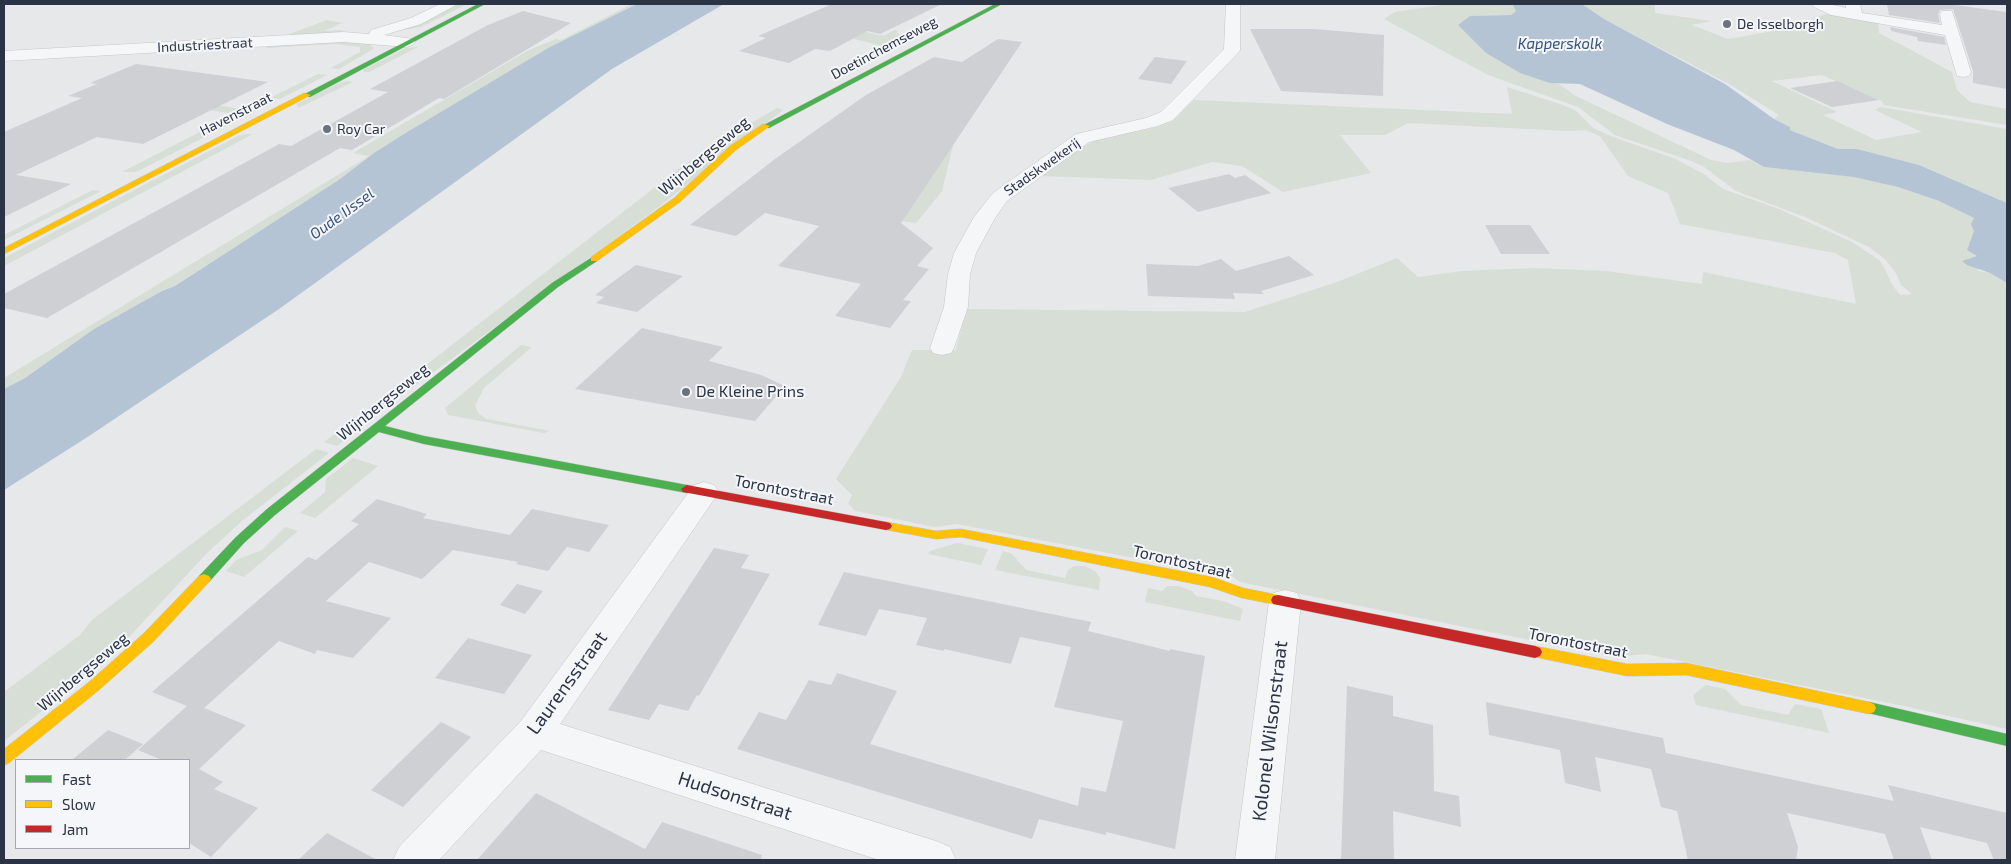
<!DOCTYPE html>
<html>
<head>
<meta charset="utf-8">
<style>
	body { margin:0 }
	#map { position:relative; width:2011px; height:864px; overflow:hidden; background:#e6e8ea; font-family:"Exo 2",sans-serif }
	canvas { display:block }
	.frame { position:absolute; inset:0; border:5px solid #2b3445; pointer-events:none }
	.legend { position:absolute; left:15px; top:759px; width:175px; height:90px; box-sizing:border-box; background:#f4f6f9; border:1px solid #a4a8b1; margin:0; padding:6px 9px; list-style:none; font-size:15px; color:#2b3445 }
	.legend li { display:flex; align-items:center; gap:10px; height:25px }
	.legend b { width:25px; border:1px solid #a4a8b1 }
</style>
</head>
<body>
<div id="map">
<canvas width="2011" height="864"></canvas>
<div class="frame"></div>
<ul class="legend">
<li><b style="height:6px;background:#4caf50"></b>Fast</li>
<li><b style="height:6px;background:#ffc107"></b>Slow</li>
<li><b style="height:6px;background:#c62828"></b>Jam</li>
</ul>
</div>
<script>
const context = document.querySelector('canvas').getContext('2d');
context.lineJoin = 'round';
function fillPath(path, color) { context.fillStyle = color; context.fill(path, 'evenodd'); }
const poly = rows => new Path2D(rows.map(r => 'M' + r).join(''));
function trace(path, color, width, dash) { context.strokeStyle = color; context.lineWidth = width; context.lineCap = dash ? 'butt' : 'round'; context.setLineDash(dash || []); context.stroke(path); }
function label(font, color, halo, rows, align = 'center') {
  context.font = font + ' "Exo 2",sans-serif'; context.lineWidth = 4; context.setLineDash([]); context.textBaseline = 'middle'; context.strokeStyle = halo; context.fillStyle = color; for (const [text, x, y, turn = 0] of rows) {
    context.save(); context.translate(x, y); context.rotate((+turn || 0) * Math.PI / 180); context.textAlign = isNaN(turn) ? turn : align; if (halo) context.strokeText(text, 0, 0); context.fillText(text, 0, 0); context.restore();
  }
}
fillPath(poly([
	[458,4,467,4,421,27,392,32,431,18],
	[632,4,637,4,548,48,374,153,340,179,175,286,162,291,94,329,25,378,4,389,4,378,369,156,353,153,529,50,556,39,561,40],
	[1448,4,1512,4,1516,11,1511,15,1470,16,1474,39,1486,53,1520,73,1559,84,1576,96,1711,160,1727,163,1750,160,1764,167,1854,176,1898,187,1939,201,1974,218,1974,231,1967,250,1977,256,1977,258,1969,258,1979,271,1990,273,2007,283,2007,729,1904,706,1646,654,1615,657,1240,582,1233,577,957,524,934,527,856,511,848,504,852,495,836,479,901,377,912,350,956,350,966,309,1245,312,1337,282,1397,258,1418,277,1462,271,1533,268,1606,271,1702,284,1703,272,1856,304,1848,260,1835,253,1680,224,1668,193,1628,176,1600,136,1585,130,1568,131,1408,123,1385,135,1340,135,1371,173,1283,192,1242,166,1212,162,1151,180,1040,176,1084,146,1097,140,1161,126,1173,121,1194,100,1512,114,1507,87,1563,105,1576,111,1593,128,1613,137,1676,159,1705,175,1723,189,1779,209,1852,242,1879,260,1885,269,1891,283,1900,295,1912,294,1901,285,1896,273,1885,259,1869,247,1805,217,1736,191,1703,166,1691,161,1615,135,1578,107,1488,75,1384,19,1395,12],
	[1582,4,1655,4,1655,13,1712,21,1692,25,1728,39,1790,28,1780,23,1804,23,1826,14,1878,22,1879,33,1952,72,1957,90,1970,102,2007,109,2007,125,1884,105,1882,101,1822,75,1772,81,1837,112,1823,115,1876,140,1922,132,1875,110,1880,107,2007,129,2007,203,1919,165,1857,149,1838,149,1790,130,1790,127,1774,119,1779,115,1731,85,1604,19],
	[327,20,342,23,324,31,342,30,340,33,285,36],
	[853,29,883,36,895,30,898,31,896,33,913,37,883,53,881,52,889,48,840,35],
	[351,41,365,42,373,47,373,49,339,69,331,68,360,52,360,47,334,44,265,48,273,44],
	[418,47,369,72,364,72,363,70,406,48],
	[318,74,327,75,280,99,270,98],
	[347,81,353,82,298,108,297,104,339,83],
	[158,97,249,110,261,104,268,105,136,172,122,172,235,114,149,101],
	[777,108,783,110,660,206,401,396,390,393,681,167,714,145],
	[958,125,942,191,916,223,900,221],
	[248,134,253,134,4,266,4,258,240,135],
	[93,190,101,191,4,240,4,235],
	[521,345,532,347,484,388,475,406,479,414,487,419,550,431,544,433,448,415,445,408],
	[382,399,393,402,337,446,324,442],
	[316,449,329,453,243,520,207,553,131,635,61,696,4,741,4,692,80,635,92,620],
	[353,458,378,466,315,518,300,513,325,492,326,479],
	[285,527,298,531,244,577,226,571,236,560,262,550],
	[957,543,988,549,981,565,928,554,930,551],
	[1003,551,1012,554,1026,570,1065,578,1068,570,1074,566,1085,566,1095,571,1100,578,1099,590,995,570],
	[1167,586,1179,586,1192,591,1196,596,1223,601,1243,609,1240,621,1145,602,1148,588,1162,591],
	[1706,685,1725,689,1741,705,1788,715,1795,704,1821,709,1829,733,1696,705,1693,695]
]), '#d6ded6');
fillPath(poly([
	[637,4,724,4,612,69,279,309,86,438,4,490,4,389,25,378,94,329,162,291,175,286,340,179,374,153,404,134,548,48],
	[1512,4,1582,4,1604,19,1725,84,1774,119,1790,127,1790,130,1838,149,1857,149,1919,165,2007,203,2007,283,1990,273,1967,265,1962,261,1977,256,1967,250,1974,231,1971,224,1974,218,1939,201,1898,187,1854,177,1764,167,1734,150,1667,124,1580,84,1550,83,1520,73,1486,53,1458,25,1470,16,1511,15,1516,11]
]), '#b4c4d5');
fillPath(poly([
	[832,4,942,4,880,34,867,31,830,51,815,49,789,63,739,51,766,38,758,36],
	[1887,4,1947,4,2007,12,2007,89,1973,83,1973,71,1953,9,1940,10,1938,14,1940,23,1889,15],
	[523,11,571,23,444,99,439,98,352,150,340,148,47,318,4,308,4,294,279,144,291,146,388,92,370,89,488,25],
	[1890,27,1944,37,1946,45,1918,41,1917,37,1891,31],
	[1250,29,1315,29,1384,35,1383,96,1281,91],
	[998,39,1022,42,901,223,933,248,917,266,929,269,903,300,911,301,890,328,835,316,861,284,778,266,819,226,765,213,736,236,690,225,775,159,866,95,934,57,962,62],
	[1155,57,1187,61,1171,84,1138,79],
	[136,64,268,82,143,144,97,137,16,175,71,184,4,217,4,132,82,98,68,96,97,84,90,83],
	[1837,81,1879,100,1832,107,1790,88],
	[1229,174,1235,178,1245,175,1271,193,1198,212,1168,188],
	[1485,225,1530,225,1550,254,1501,254],
	[1289,256,1314,275,1261,291,1264,294,1233,293,1235,299,1148,296,1146,264,1198,266,1221,259,1236,271],
	[636,265,683,276,637,312,596,303,604,297,595,295],
	[642,328,723,347,709,361,761,375,785,386,755,421,575,389],
	[377,499,427,514,423,518,510,535,532,509,609,525,589,552,567,547,548,571,516,564,518,562,453,550,422,579,369,562,326,601,391,618,353,658,317,650,315,654,279,641,204,708,246,725,199,769,223,782,214,789,258,808,211,857,189,843,189,760,162,760,138,750,187,706,152,692,308,557,316,560,359,524,351,521],
	[714,548,749,555,741,568,770,574,699,696,697,695,688,711,659,704,649,720,608,710],
	[844,572,1091,622,1088,631,1170,651,1170,649,1205,656,1175,849,1106,832,1106,835,1039,819,1032,839,737,749,759,712,786,720,809,680,831,685,837,673,897,691,870,744,1078,806,1081,787,1106,792,1123,721,1054,707,1071,647,1020,637,1011,664,944,649,944,651,916,645,927,618,879,609,866,636,818,625],
	[517,584,543,591,525,614,500,605],
	[468,638,532,655,504,694,435,678],
	[1347,686,1393,696,1393,716,1433,725,1434,791,1459,796,1461,827,1393,811,1394,860,1341,860],
	[1486,702,1663,738,1666,753,1894,801,1888,785,2007,813,2007,860,1994,860,1987,843,1920,827,1932,860,1894,860,1885,834,1787,813,1798,847,1796,860,1688,860,1677,811,1661,807,1651,769,1595,757,1601,792,1565,783,1560,750,1489,735],
	[441,722,471,737,403,807,371,790],
	[108,730,143,744,125,760,72,760],
	[536,793,645,849,662,822,762,855,761,860,477,860],
	[327,833,377,860,298,860]
]), '#ced0d3');
const street = poly([
	[440,4,458,4,421,24,384,35,413,39,415,42,413,45,407,47,343,42,4,61,4,51,343,32,369,34,371,30,411,18,440,4],
	[1226,4,1240,4,1240,50,1238,53,1173,120,1158,126,1089,142,1007,201,995,218,976,253,970,274,968,307,954,348,951,353,942,355,933,353,930,348,944,307,948,274,954,253,974,217,993,193,1076,134,1146,118,1161,112,1224,49,1226,4],
	[1812,4,1829,4,1846,8,1846,4,1860,4,1862,13,1942,25,1940,14,1942,11,1952,11,1971,72,1969,76,1963,77,1957,76,1945,35,1831,15,1814,7,1812,4],
	[704,482,714,485,719,492,560,724,936,841,950,847,956,860,879,860,541,750,439,860,393,860,399,847,521,721,694,485,704,482],
	[1285,590,1297,593,1301,602,1275,860,1235,860,1269,602,1273,593,1285,590]
]);
const fast = poly([
	[478,4,485,4,310,97,303,95,478,4],
	[995,4,1002,4,769,128,762,126,995,4],
	[594,256,599,259,597,261,558,287,385,426,424,436,687,485,693,489,691,492,687,493,424,444,379,432,275,515,244,543,209,582,204,584,199,582,197,579,199,576,236,537,267,509,552,283,594,256],
	[1869,702,2007,734,2007,746,1864,712,1862,708,1864,704,1869,702]
]);
const slow = poly([
	[304,93,311,95,4,254,4,248,304,93],
	[763,124,770,126,736,150,680,202,597,261,591,261,591,257,674,198,730,146,763,124],
	[886,522,936,531,961,529,1212,577,1243,588,1283,596,1285,600,1283,604,1278,605,1242,598,1210,587,961,537,936,539,882,529,880,526,882,523,886,522],
	[204,574,209,576,211,579,209,582,153,642,99,690,9,763,4,765,4,749,89,682,143,634,199,576,204,574],
	[1535,646,1627,664,1686,663,1869,702,1874,704,1876,708,1874,712,1869,714,1686,675,1627,676,1530,656,1528,652,1530,648,1535,646]
]);
const jam = poly([
	[687,485,886,522,890,523,892,526,890,529,886,530,683,492,681,489,687,485],
	[1278,595,1535,646,1540,648,1542,652,1540,656,1535,658,1278,605,1273,604,1271,600,1273,596,1278,595]
]);
trace(street, '#c4c6c8', 1);
trace(fast, '#c4c6c8', 1);
trace(slow, '#c4c6c8', 1);
trace(jam, '#c4c6c8', 1);
fillPath(street, '#f5f6f7');
fillPath(fast, '#4caf50');
fillPath(slow, '#ffc107');
fillPath(jam, '#c62828');
for (const [x, y, r, color] of [
	[1727,24,5,"#6c737f"],
	[327,129,5,"#6c737f"],
	[686,392,5,"#6c737f"]
]) { const dot = new Path2D(); dot.arc(x, y, r, 0, 2 * Math.PI); context.fillStyle = color; context.fill(dot); trace(dot, '#f4f6f9', 2); }
label('14px', '#2b3445', '#f4f6f9', [
	["De Isselborgh",1737,24],
	["Roy Car",337,129]
], 'left');
label('14px', '#2b3445', '#f4f6f9', [
	["Industriestraat",205,45,-3],
	["Doetinchemseweg",884,48,-28],
	["Havenstraat",236,114,-27],
	["Stadskwekerij",1042,167,-35]
]);
label('italic 15px', '#34527a', '#f4f6f9', [
	["Kapperskolk",1560,44],
	["Oude IJssel",342,214,-36]
]);
label('16px', '#2b3445', '#f4f6f9', [
	["Wijnbergseweg",704,156,-40],
	["Wijnbergseweg",383,402,-39],
	["Torontostraat",784,490,11],
	["Torontostraat",1182,562,13],
	["Torontostraat",1578,643,11],
	["Wijnbergseweg",83,672,-40]
]);
label('16px', '#2b3445', '#f4f6f9', [
	["De Kleine Prins",696,392]
], 'left');
label('19px', '#2b3445', '#f4f6f9', [
	["Laurensstraat",567,683,-54],
	["Kolonel Wilsonstraat",1270,731,-83],
	["Hudsonstraat",735,796,18]
]);
</script>
</body>
</html>
